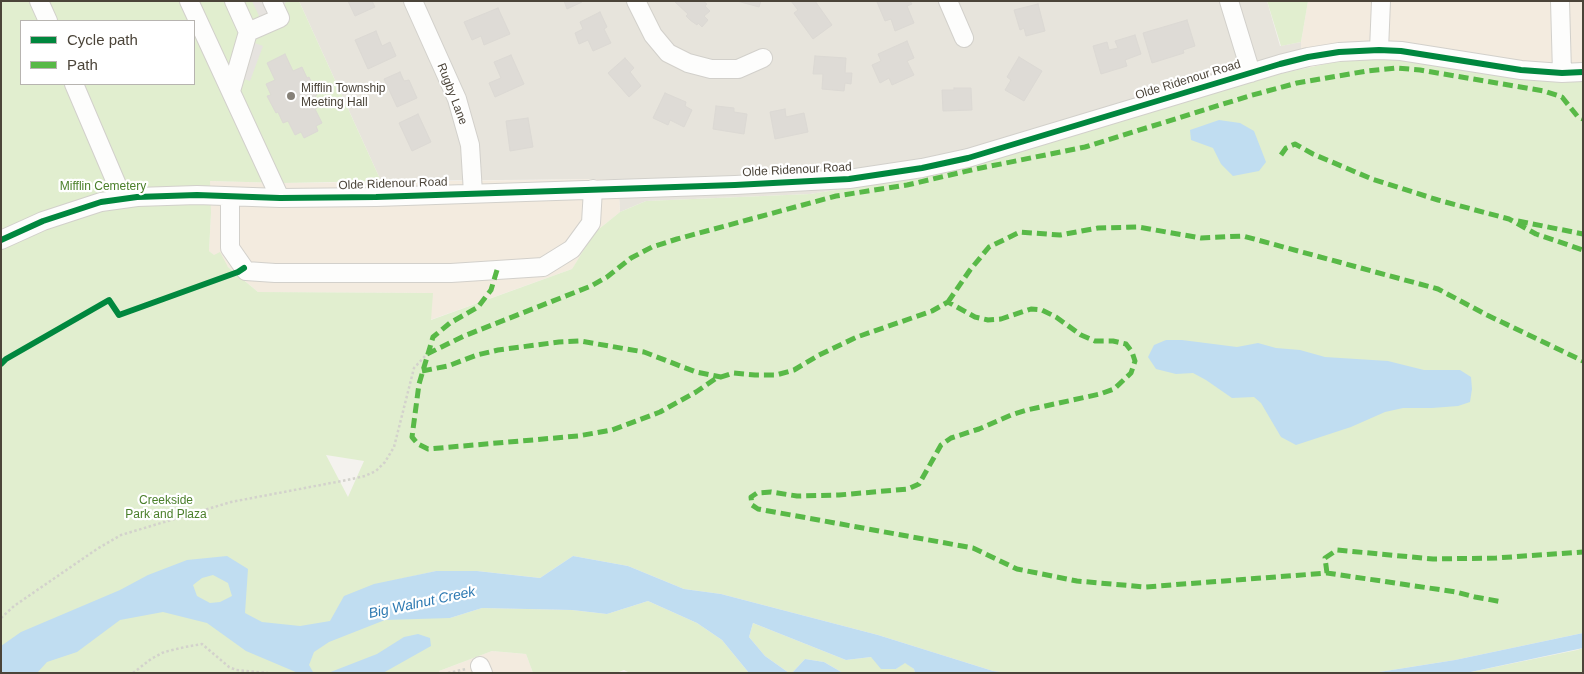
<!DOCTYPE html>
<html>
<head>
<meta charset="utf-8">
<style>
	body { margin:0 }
	#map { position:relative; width:1584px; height:674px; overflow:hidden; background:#f4f2ee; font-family:Arial,sans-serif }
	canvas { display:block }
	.frame { position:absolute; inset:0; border:2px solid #4b4439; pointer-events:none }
	.legend { position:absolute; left:20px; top:20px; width:175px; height:65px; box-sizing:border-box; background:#fff; border:1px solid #b7b4b0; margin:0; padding:6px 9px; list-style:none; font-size:15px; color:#4b4439 }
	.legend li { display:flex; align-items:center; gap:10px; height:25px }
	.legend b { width:25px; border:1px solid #b7b4b0 }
</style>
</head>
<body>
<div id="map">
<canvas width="1584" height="674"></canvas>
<div class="frame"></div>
<ul class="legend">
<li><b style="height:6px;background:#00873e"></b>Cycle path</li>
<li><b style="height:6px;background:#58b947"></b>Path</li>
</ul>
</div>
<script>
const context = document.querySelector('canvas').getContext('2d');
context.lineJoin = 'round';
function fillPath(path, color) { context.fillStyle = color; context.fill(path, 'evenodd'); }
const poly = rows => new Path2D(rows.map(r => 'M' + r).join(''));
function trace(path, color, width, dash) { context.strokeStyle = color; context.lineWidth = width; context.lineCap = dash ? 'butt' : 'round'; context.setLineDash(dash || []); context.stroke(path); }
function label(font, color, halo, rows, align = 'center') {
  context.font = font + ' Arial,sans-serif'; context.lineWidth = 4.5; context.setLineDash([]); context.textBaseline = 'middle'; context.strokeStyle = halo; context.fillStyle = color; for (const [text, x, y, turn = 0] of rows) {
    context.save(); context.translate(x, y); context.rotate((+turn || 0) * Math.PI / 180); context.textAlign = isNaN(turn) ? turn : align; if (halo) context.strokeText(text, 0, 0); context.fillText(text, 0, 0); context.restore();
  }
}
fillPath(poly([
	[299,1,1267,1,1280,46,1301,42,1302,69,1260,78,1003,156,901,180,810,194,646,201,620,212,618,179,381,181]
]), '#e7e4dc');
fillPath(poly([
	[1308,1,1583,1,1583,81,1555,81,1344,60,1302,69,1301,42],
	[618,179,620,212,594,233,572,269,430,320,432,293,258,292,209,251,211,213,209,181,283,183],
	[492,651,526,654,533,673,439,673,439,671]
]), '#f3ebdf');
fillPath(poly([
	[1,1,299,1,381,181,283,183,210,181,211,213,209,251,214,255,220,252,228,267,258,292,433,293,431,320,572,269,594,233,620,212,646,201,810,194,901,180,1003,156,1260,78,1344,60,1419,58,1555,81,1583,81,1583,633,1455,660,1373,673,1008,673,993,671,878,635,721,594,684,589,628,566,573,556,540,578,477,571,436,571,391,581,450,618,482,608,572,610,607,614,648,601,697,623,722,640,749,673,630,673,624,670,616,673,533,673,526,654,492,651,439,671,439,673,1,673],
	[21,21,194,21,194,84,21,84],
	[326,455,364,461,348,497],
	[1267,1,1308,1,1301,42,1281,46],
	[753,623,846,660,871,657,896,669,905,662,914,669,915,673,843,673,824,662,805,659,792,673,789,673,765,656,749,637],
	[1583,648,1583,673,1466,673,1577,650]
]), '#e1eecf');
fillPath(poly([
	[252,1,287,1,280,9,260,18],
	[252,42,263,46,250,81,238,77]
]), '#e6e3df');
fillPath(poly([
	[1219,120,1240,123,1254,131,1266,162,1259,171,1233,176,1221,164,1213,148,1191,140,1190,130],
	[1166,340,1182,340,1237,347,1258,343,1276,348,1300,350,1325,357,1388,361,1424,370,1460,370,1471,377,1472,389,1470,402,1458,406,1432,408,1403,408,1385,412,1351,427,1296,445,1281,437,1261,403,1254,397,1232,398,1206,380,1193,373,1176,374,1156,369,1148,357,1154,345],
	[227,556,248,569,245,613,262,622,300,626,330,621,344,596,374,584,436,571,477,571,540,578,573,556,628,566,684,589,721,594,878,635,993,671,1008,673,915,673,914,669,905,663,896,669,881,669,871,657,846,660,753,623,749,637,765,656,789,673,749,673,722,640,697,623,648,601,607,614,572,610,482,608,450,618,385,620,329,642,314,652,309,665,313,672,328,673,377,654,404,637,418,634,430,638,431,646,383,673,298,673,246,651,207,623,163,612,120,620,77,652,47,662,37,673,1,673,1,646,21,632,120,590,148,575,187,560],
	[213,575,228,583,232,596,220,602,210,603,197,596,193,585,202,578],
	[1583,633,1583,648,1466,673,1373,673,1455,660],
	[805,659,824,662,843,673,792,673]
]), '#c0ddf1');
const building = poly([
	[348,1,372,1,375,7,355,16,348,1],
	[564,1,582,1,582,2,567,9,564,1],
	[703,1,707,4,705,6,710,11,704,16,708,20,702,27,698,23,697,25,690,20,686,16,688,14,675,2,703,1],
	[737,1,761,1,759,7,737,1],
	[791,1,815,1,832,25,813,39,794,13,798,10,791,1],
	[880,1,910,1,912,4,907,6,914,23,895,31,891,19,885,21,877,2,880,1],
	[1038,4,1045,31,1026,36,1024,28,1020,30,1014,10,1038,4],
	[498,8,510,34,484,45,481,36,472,40,464,22,498,8],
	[600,12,607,27,604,29,611,43,593,51,588,40,579,44,575,33,583,29,580,22,600,12],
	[1187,20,1195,46,1183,50,1184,53,1152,63,1143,33,1187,20],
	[376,31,382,46,390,42,396,56,368,69,355,40,376,31],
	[1135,35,1141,54,1125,60,1127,66,1101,74,1093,46,1107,42,1109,50,1118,48,1115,41,1135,35],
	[907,41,914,58,907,61,914,75,892,85,889,78,880,83,872,65,881,61,878,54,907,41],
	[285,54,293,71,302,67,307,78,309,77,317,95,315,96,320,106,315,109,322,123,316,126,318,131,304,138,301,132,295,135,288,121,283,123,278,112,276,113,267,96,271,95,266,84,275,80,267,63,285,54],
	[511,55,524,84,495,97,489,83,501,78,494,62,511,55],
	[815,56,846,58,845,73,852,73,851,84,845,83,844,91,822,89,823,74,813,74,815,56],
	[1019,57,1042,71,1024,101,1005,90,1011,80,1007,77,1019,57],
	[625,58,634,68,630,72,641,86,629,97,608,73,625,58],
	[400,72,404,81,409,80,417,98,397,107,384,79,400,72],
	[954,88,971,88,972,110,943,111,942,90,954,90,954,88],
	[665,93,686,102,685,106,692,110,684,127,670,120,668,125,653,118,665,93],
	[716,106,734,108,734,112,747,114,744,134,713,129,716,106],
	[785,109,786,117,804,113,808,132,775,139,770,112,785,109],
	[418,114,431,142,412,151,399,123,418,114],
	[528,118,533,147,510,151,506,121,528,118]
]);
fillPath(building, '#dedbd6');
trace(building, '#dcd9d4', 1);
const minor = poly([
	[39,1,48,21],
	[189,1,280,198],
	[413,1,457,99,470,145,473,193],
	[636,1,653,35,668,53,688,63,711,69,738,69,763,58],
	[948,1,964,38],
	[1229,1,1251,73],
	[1560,1,1562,73],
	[248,32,280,18,272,1],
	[1379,50,1381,1],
	[74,84,123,199],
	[231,91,248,32,234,1],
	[230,197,230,248,246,271,275,273,451,273,543,267,572,249,591,223,593,189],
	[1,240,43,221,101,202,137,197,197,195,280,198,376,197,735,185,849,179,922,168,968,158,1280,64,1308,57,1339,52,1379,50,1401,51,1521,70,1562,73,1583,72],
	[480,666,483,673]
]);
trace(minor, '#d2d0cb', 20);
trace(poly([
	[1,618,14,606,97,549,121,535,231,502,347,480,365,476,376,471,385,462,394,447,414,368,427,354],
	[133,673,151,659,164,652,185,647,202,644,229,667,236,670,268,673],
	[448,673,466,669]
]), '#d3d2cc', 2.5, [2.5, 2.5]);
trace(minor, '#fdfdfc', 18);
trace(poly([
	[1281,155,1286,148,1295,144,1313,154,1372,179,1438,200,1509,219,1536,234,1583,250],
	[1518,221,1583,234],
	[497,270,491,290,478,307,450,323,433,337,419,384,412,437,418,444,428,449,578,436,612,430,660,412,696,392,715,379,733,373,755,375,776,375,794,370,819,355,857,337,932,311,948,302,975,317,988,320,1001,319,1031,309,1042,310,1056,317,1081,335,1095,341,1113,341,1126,344,1132,352,1135,361,1131,373,1114,389,1100,394,1027,410,1011,415,979,429,951,438,941,445,919,484,908,489,839,495,797,496,771,492,757,493,751,497,752,505,758,509,973,548,1017,569,1077,581,1145,587,1327,573,1456,592,1475,597,1503,602],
	[948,302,970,270,989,247,1020,232,1060,235,1098,228,1138,227,1201,238,1243,236,1438,289,1487,315,1583,361],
	[427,354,464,336,591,286,607,277,631,258,652,247,677,239,836,196,907,185,976,169,1085,147,1249,96,1297,83,1367,71,1396,68,1420,70,1544,91,1562,97,1578,117,1583,119],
	[422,371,448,366,477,355,498,350,559,342,580,341,644,352,696,372,721,377],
	[1327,573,1325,558,1337,550,1433,559,1496,558,1583,552]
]), '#58b947', 5, [10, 5]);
trace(poly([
	[1,240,43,221,101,202,137,197,197,195,280,198,376,197,735,185,849,179,922,168,968,158,1280,64,1308,57,1339,52,1379,50,1401,51,1521,70,1562,73,1583,72],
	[1,364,6,359,109,300,119,315,238,272,244,268]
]), '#00873e', 6);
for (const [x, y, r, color] of [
	[291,96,5,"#868178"]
]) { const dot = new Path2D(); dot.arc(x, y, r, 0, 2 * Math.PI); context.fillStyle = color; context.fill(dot); trace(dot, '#fff', 2); }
label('12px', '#4b4439', '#fff', [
	["Olde Ridenour Road",1188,80,-17],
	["Rugby Lane",452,94,69],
	["Olde Ridenour Road",797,170,-3],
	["Olde Ridenour Road",393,184,-2]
]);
label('12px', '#4b4439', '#fff', [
	["Mifflin Township",301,89],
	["Meeting Hall",301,103]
], 'left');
label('12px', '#4a7f2a', '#fff', [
	["Mifflin Cemetery",103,187],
	["Creekside",166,501],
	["Park and Plaza",166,515]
]);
label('italic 14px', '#2e7ab2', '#fff', [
	["Big Walnut Creek",422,603,-12]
]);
</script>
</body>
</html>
